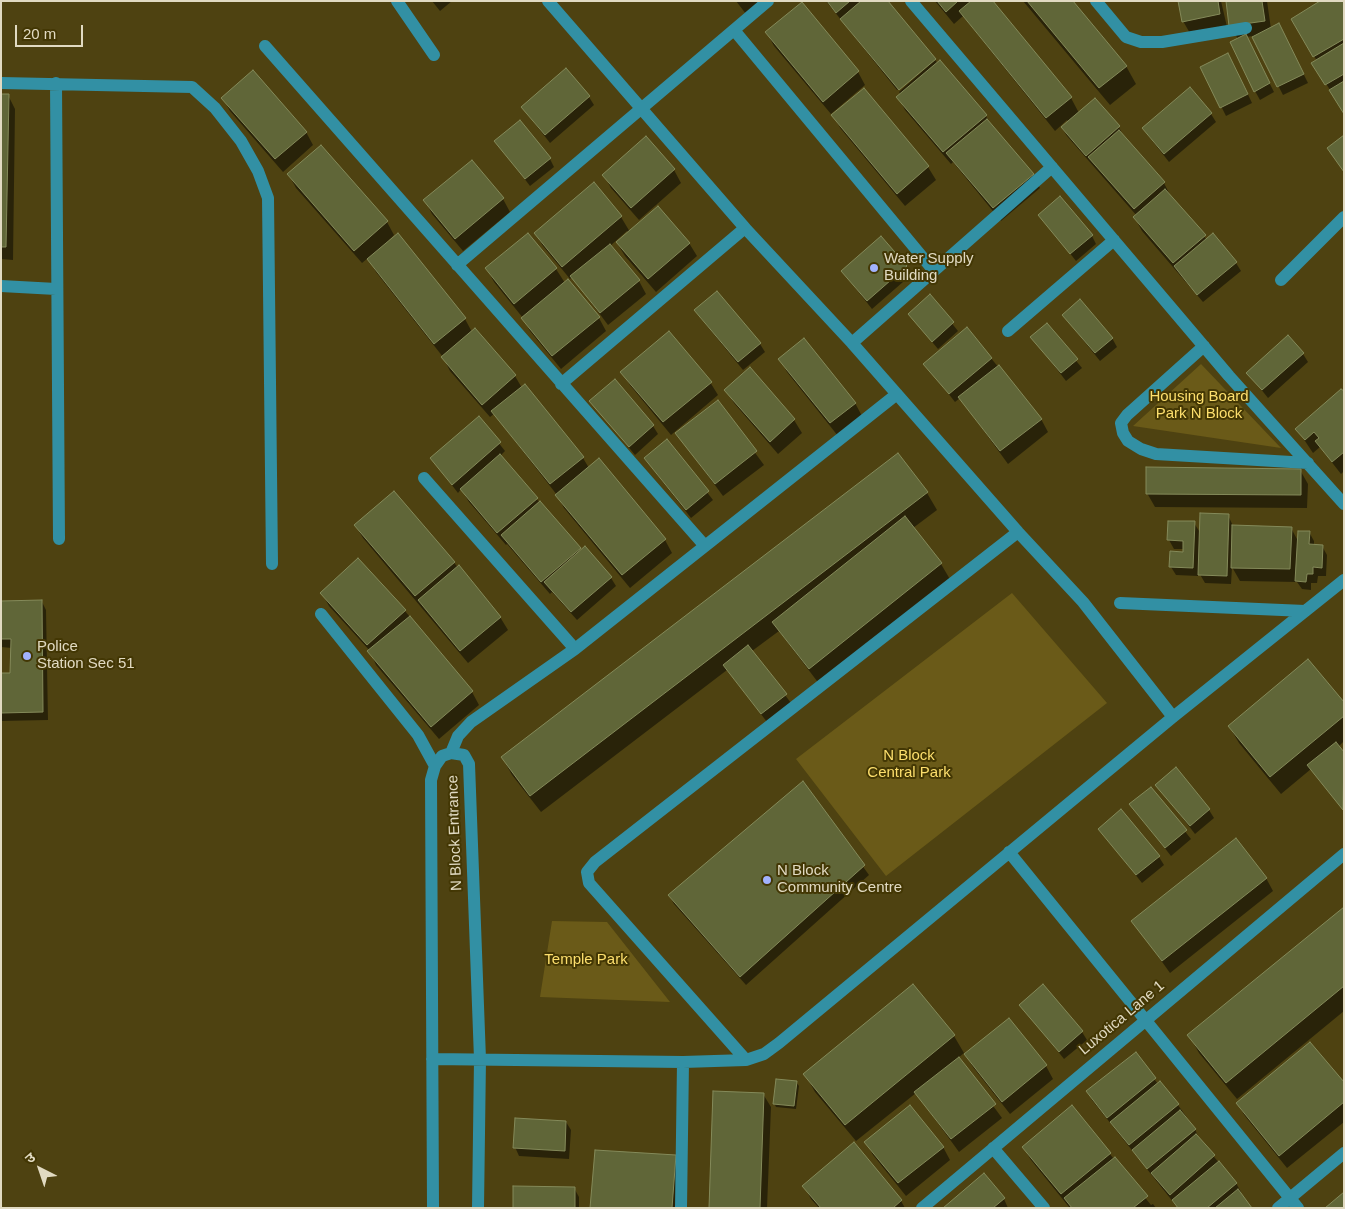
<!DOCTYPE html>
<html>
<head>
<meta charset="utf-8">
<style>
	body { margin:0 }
	#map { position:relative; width:1345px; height:1209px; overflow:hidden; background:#4e4211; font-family:Arial,"Noto Sans Devanagari",sans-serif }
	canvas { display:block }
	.frame { position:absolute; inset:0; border:2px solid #e1dac2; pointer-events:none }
	.north { position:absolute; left:15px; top:1144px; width:50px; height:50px; -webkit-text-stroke:4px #433704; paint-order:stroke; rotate:319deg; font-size:14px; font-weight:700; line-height:20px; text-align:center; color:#e1dac2 }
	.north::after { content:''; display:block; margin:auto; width:18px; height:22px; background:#e1dac2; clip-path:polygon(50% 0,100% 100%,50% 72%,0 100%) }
	.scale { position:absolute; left:15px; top:25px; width:68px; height:22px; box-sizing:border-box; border:2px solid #e1dac2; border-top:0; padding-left:6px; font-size:15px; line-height:18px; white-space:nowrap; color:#e1dac2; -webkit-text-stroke:4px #433704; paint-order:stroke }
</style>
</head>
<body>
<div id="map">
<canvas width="1345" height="1209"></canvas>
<div class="frame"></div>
<div class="north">उ</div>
<div class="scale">20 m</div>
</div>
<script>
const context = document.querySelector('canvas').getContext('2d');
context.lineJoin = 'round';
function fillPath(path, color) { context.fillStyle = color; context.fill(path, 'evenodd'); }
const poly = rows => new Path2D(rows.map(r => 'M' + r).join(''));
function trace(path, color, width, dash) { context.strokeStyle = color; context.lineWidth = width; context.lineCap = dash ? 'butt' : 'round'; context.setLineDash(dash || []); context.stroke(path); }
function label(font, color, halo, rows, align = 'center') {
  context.font = font + ' Arial,sans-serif'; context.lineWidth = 4; context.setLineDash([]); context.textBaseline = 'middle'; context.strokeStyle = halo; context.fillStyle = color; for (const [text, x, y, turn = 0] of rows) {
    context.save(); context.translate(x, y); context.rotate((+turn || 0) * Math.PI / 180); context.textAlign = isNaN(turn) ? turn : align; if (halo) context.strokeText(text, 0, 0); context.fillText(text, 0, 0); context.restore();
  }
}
fillPath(poly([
	[1201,364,1281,448,1133,426],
	[1012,593,1107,703,886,876,796,759],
	[552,921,607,922,670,1002,540,997]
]), '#6a5a18');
fillPath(poly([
	[432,1,452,1,440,11],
	[736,1,762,1,746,14],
	[826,1,887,1,935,59,897,90],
	[935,1,992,1,1071,98,1079,113,1095,99,1119,127,1123,136,1164,183,1171,197,1207,240,1236,263,1241,271,1203,302,1142,231,1135,218,1137,216,1067,136,1062,128,1069,122,1067,120,1055,131,963,16,954,24],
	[1023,1,1071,1,1126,66,1136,84,1110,105],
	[1179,1,1221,1,1227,27,1191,35,1183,21],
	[1227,1,1267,1,1271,29,1283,33,1308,83,1283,95,1253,36,1246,37,1274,92,1260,100,1255,91,1238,39,1230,25],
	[1344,1,1344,112,1313,63,1317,61,1292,19],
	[802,4,858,72,865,85,831,114,774,46,767,33],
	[935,60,986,116,993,128,1032,175,1040,188,1001,221,953,162,951,164,905,110,898,97,901,95,899,92],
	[1233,63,1252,103,1226,116,1202,68],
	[864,90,928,167,936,180,905,206,841,129,833,116],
	[1,95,8,95,15,109,13,260,1,259],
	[589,97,594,105,550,143,522,107],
	[223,98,306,132,313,145,283,172,230,111],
	[1211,114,1216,122,1169,162,1143,129],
	[496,141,550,159,554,167,530,186],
	[674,170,681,183,639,220,611,188,604,175],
	[289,175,387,222,394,235,389,240,390,242,398,235,465,319,472,332,515,376,522,388,583,458,589,468,665,540,672,553,630,588,564,508,557,495,494,414,490,417,450,371,443,357,376,272,368,258,362,263,296,188],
	[503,199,510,212,463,251,432,214,425,200],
	[1040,215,1092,236,1096,244,1076,261],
	[621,217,630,232,689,243,697,256,656,292,625,256,617,243,629,233,627,231,610,246,639,281,646,294,608,325,572,277,570,279,543,246,535,233],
	[906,267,911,275,872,309,842,271],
	[487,269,556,269,565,283,599,318,606,331,561,369,530,331,523,318,494,282],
	[930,296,958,331,938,349,909,314],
	[695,311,760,344,765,352,743,370],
	[1063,315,1112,338,1117,347,1100,361],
	[1047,325,1082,368,1066,381,1032,337],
	[967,329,1041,419,1048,432,1008,464,960,398,955,402,925,364],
	[1303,354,1308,362,1268,398,1248,373],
	[780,359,855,403,862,416,838,436,787,372],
	[750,369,794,420,802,433,778,454,734,403,726,390],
	[622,372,710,382,718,395,671,435,630,385],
	[1344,393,1344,471,1341,474,1320,447,1313,453,1297,429],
	[591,401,653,426,658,434,635,455],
	[717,401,764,465,723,496,677,434],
	[479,418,505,451,500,456,581,551,611,578,616,586,577,620,552,592,550,594,507,544,506,545,469,502,461,489,458,493,431,458],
	[667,441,713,500,691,518,645,459],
	[1300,470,1308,484,1307,508,1155,507,1147,493],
	[394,492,500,617,508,630,468,663,363,538,355,525],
	[927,493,937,510,913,528,941,564,951,581,820,685,779,631,752,651,791,703,767,722,727,670,541,812,512,775,502,757],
	[1228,515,1233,526,1291,528,1298,541,1309,532,1314,541,1314,546,1322,546,1327,555,1326,576,1318,576,1317,583,1311,583,1311,590,1302,589,1297,582,1240,581,1232,567,1231,584,1205,583,1198,571,1198,576,1176,575,1171,567,1184,553,1184,549,1174,549,1169,540,1194,523,1201,534],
	[322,593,405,611,472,692,479,705,439,739,376,665,370,651,329,606],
	[1,602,42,602,46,610,48,720,1,721,1,674,11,674,12,648,1,647],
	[1344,704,1344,741,1338,747,1344,754,1344,811,1311,769,1281,794,1239,743,1229,726],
	[803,783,869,875,746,985,674,904,669,895],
	[1157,785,1209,810,1214,818,1195,834],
	[1151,788,1191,839,1171,856,1131,805],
	[1099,829,1159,857,1164,865,1142,883],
	[1266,878,1273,891,1170,973,1133,921],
	[1344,908,1344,1011,1237,1099,1199,1053,1189,1035],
	[1021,1005,1082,1032,1087,1040,1064,1059],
	[1008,1020,1046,1066,1053,1079,1010,1114,973,1067,965,1054],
	[954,1036,964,1053,958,1058,1002,1118,959,1152,916,1093,856,1141,815,1092,805,1074],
	[1135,1054,1158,1084,1160,1083,1178,1105,1195,1129,1199,1139,1236,1183,1241,1192,1239,1193,1251,1208,1178,1208,1092,1100,1088,1091],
	[796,1082,799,1086,796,1109,776,1107,774,1103],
	[1344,1084,1344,1122,1287,1168,1245,1116,1237,1103],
	[763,1094,771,1107,767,1208,710,1208],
	[1072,1107,1151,1205,1153,1204,1156,1208,1069,1207,1031,1160,1023,1147],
	[566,1122,571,1130,569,1159,519,1156,515,1147],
	[866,1142,943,1147,950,1160,906,1196,873,1155],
	[854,1144,901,1201,905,1208,819,1208,811,1199,804,1186],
	[675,1157,680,1208,592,1208],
	[574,1188,579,1197,579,1208,514,1208],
	[1004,1199,1008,1208,945,1208]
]), '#0007');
const building = poly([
	[827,1,850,1,836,13,827,1],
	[861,1,888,1,936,59,899,90,840,19,861,1],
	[937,1,958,1,946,12,937,1],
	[971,1,993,1,1072,97,1046,118,959,11,971,1],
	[1027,1,1073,1,1127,66,1099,88,1027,1],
	[1178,1,1218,1,1220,14,1182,22,1178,1],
	[1226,1,1262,1,1265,21,1229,26,1226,1],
	[1320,1,1344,1,1344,39,1313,57,1291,19,1320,1],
	[802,2,859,71,823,102,765,32,802,2],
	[1279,23,1304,74,1277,87,1252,37,1279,23],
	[1246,34,1270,83,1254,92,1230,42,1246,34],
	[1344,43,1344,74,1325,85,1311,63,1344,43],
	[1228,53,1248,94,1220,108,1200,67,1228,53],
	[940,60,987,115,943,152,896,97,940,60],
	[566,68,590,96,545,135,521,107,566,68],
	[253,70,307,132,275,159,221,98,253,70],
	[1344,81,1344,114,1329,90,1344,81],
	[1190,87,1212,113,1164,154,1142,128,1190,87],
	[864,88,929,166,897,194,831,115,864,88],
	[1,94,9,94,6,247,1,247,1,94],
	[1095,98,1120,126,1086,156,1061,127,1095,98],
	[987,119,1034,174,993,208,946,153,987,119],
	[520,120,551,158,525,179,494,141,520,120],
	[1119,130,1165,182,1134,209,1088,157,1119,130],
	[1344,135,1344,172,1327,148,1344,135],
	[646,136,675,169,631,208,602,175,646,136],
	[321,145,388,221,354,251,287,174,321,145],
	[472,160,504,198,455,239,423,200,472,160],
	[594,182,622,216,562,267,534,233,594,182],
	[1165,189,1206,235,1173,263,1133,217,1165,189],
	[1060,196,1093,235,1070,254,1038,215,1060,196],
	[658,206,690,243,648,279,616,242,658,206],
	[398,233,466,318,434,344,367,259,398,233],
	[528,233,557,268,514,304,485,268,528,233],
	[1213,233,1237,262,1197,295,1174,266,1213,233],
	[881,236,907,266,867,301,841,271,881,236],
	[610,244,640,280,600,313,570,276,610,244],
	[568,279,600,317,552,356,521,318,568,279],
	[717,291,761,343,738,362,694,310,717,291],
	[930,294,954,322,932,342,908,314,930,294],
	[1080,299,1113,338,1095,353,1062,315,1080,299],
	[1047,323,1078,359,1061,373,1030,337,1047,323],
	[967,327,992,358,949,394,923,364,967,327],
	[475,328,516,375,482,405,441,357,475,328],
	[669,331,712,382,663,422,620,372,669,331],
	[1288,335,1304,353,1262,390,1246,373,1288,335],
	[804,338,856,403,830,423,778,359,804,338],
	[999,365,1042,419,1000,451,958,397,999,365],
	[750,367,795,419,770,442,724,390,750,367],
	[615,379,654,425,629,447,589,401,615,379],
	[525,384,584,457,550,484,491,411,525,384],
	[1341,389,1344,391,1344,452,1332,462,1315,441,1319,438,1314,432,1305,440,1295,429,1341,389],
	[718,400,757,451,715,484,675,433,718,400],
	[479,416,501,442,452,485,430,458,479,416],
	[667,439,709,491,686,510,644,458,667,439],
	[898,453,928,492,530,796,501,757,898,453],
	[500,454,538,498,497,533,460,489,500,454],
	[599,458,666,539,622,575,555,495,599,458],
	[1146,467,1301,469,1301,495,1146,494,1146,467],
	[394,491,455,562,415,596,354,525,394,491],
	[540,501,581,548,541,582,501,535,540,501],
	[1200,513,1229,514,1227,576,1198,575,1200,513],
	[905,516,942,563,809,669,772,622,905,516],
	[1168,521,1195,521,1193,568,1169,567,1170,551,1183,552,1183,541,1167,540,1168,521],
	[1232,525,1292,527,1290,569,1231,568,1232,525],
	[1298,531,1310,531,1309,544,1323,545,1322,568,1313,567,1313,574,1307,574,1306,582,1295,581,1298,531],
	[585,546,612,577,571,612,544,582,585,546],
	[358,558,406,610,367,645,320,593,358,558],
	[459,565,501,617,460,651,418,600,459,565],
	[42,600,43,712,1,713,1,673,10,673,11,639,1,639,1,601,42,600],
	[410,616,473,691,431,727,367,651,410,616],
	[748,645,787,694,761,714,723,665,748,645],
	[1308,659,1344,702,1344,716,1270,777,1228,726,1308,659],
	[1336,742,1344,752,1343,810,1307,765,1336,742],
	[1176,767,1210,809,1190,826,1155,785,1176,767],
	[803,781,865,865,740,977,668,895,803,781],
	[1151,787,1187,830,1165,848,1129,804,1151,787],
	[1121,809,1160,856,1136,875,1098,829,1121,809],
	[1236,838,1267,878,1162,961,1131,921,1236,838],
	[1344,907,1344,986,1226,1083,1187,1035,1344,907],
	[913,984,955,1035,845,1125,803,1074,913,984],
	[1043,984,1083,1031,1059,1052,1019,1005,1043,984],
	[1009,1018,1047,1065,1002,1102,964,1054,1009,1018],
	[1310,1042,1344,1082,1344,1102,1279,1156,1236,1103,1310,1042],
	[1136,1052,1156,1078,1107,1118,1086,1091,1136,1052],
	[959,1057,996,1104,951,1139,914,1092,959,1057],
	[776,1079,797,1081,794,1106,773,1104,776,1079],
	[1160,1081,1179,1104,1129,1145,1110,1122,1160,1081],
	[713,1091,764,1093,760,1208,709,1208,713,1091],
	[910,1105,944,1147,898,1183,864,1142,910,1105],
	[1072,1105,1111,1153,1061,1194,1022,1147,1072,1105],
	[1180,1110,1196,1129,1147,1169,1132,1150,1180,1110],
	[515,1118,566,1121,565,1151,513,1148,515,1118],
	[1196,1134,1215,1155,1170,1195,1151,1173,1196,1134],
	[854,1142,902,1200,893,1208,821,1208,802,1186,854,1142],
	[595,1150,676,1155,672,1208,590,1208,595,1150],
	[1115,1157,1148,1196,1133,1208,1072,1208,1064,1198,1115,1157],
	[1219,1161,1237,1183,1207,1208,1178,1208,1172,1200,1219,1161],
	[984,1173,1005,1198,993,1208,943,1208,984,1173],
	[513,1186,575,1187,575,1208,513,1208,513,1186],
	[1238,1189,1252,1208,1215,1208,1238,1189],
	[1344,1192,1344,1208,1325,1208,1344,1192]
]);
fillPath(building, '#606638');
trace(building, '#848a5a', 1);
trace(poly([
	[397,1,434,55],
	[548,1,745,228,852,343,1018,532,1083,602,1173,717],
	[911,1,1229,376,1344,504],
	[1096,1,1126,37,1141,42,1162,42,1246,28],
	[734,30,934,271],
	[265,46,705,546],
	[1,83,192,87,215,108,241,141,258,171,268,198,272,564],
	[56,83,59,539],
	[457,265,768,1],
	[1281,280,1344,217],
	[1,286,56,289],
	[1008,331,1114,240],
	[852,343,1052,167],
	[1204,346,1127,415,1121,423,1123,433,1128,441,1141,449,1156,454,1308,463],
	[561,384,745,228],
	[424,478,575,649],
	[1120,603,1305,611],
	[321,614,418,735,435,766],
	[451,753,458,736,471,722,575,649,897,394],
	[1009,852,1298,1208],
	[432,1059,683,1062,746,1060,764,1054,779,1043,1173,717,1344,580],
	[746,1060,589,883,587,872,595,862,1018,532],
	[993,1148,1044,1208],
	[433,1208,431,780,435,766,442,756,451,753,464,755,469,764,480,1059,478,1208],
	[681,1208,683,1062],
	[922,1208,1344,854],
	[1278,1208,1344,1153]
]), '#3290a4', 12);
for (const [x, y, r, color] of [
	[874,268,5,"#a2b2fd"],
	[27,656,5,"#a2b2fd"],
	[767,880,5,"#a2b2fd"]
]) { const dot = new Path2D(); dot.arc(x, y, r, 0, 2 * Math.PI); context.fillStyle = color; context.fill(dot); trace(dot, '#433704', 2); }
label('15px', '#e1dac2', '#433704', [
	["Water Supply",884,259],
	["Building",884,276],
	["Police",37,647],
	["Station Sec 51",37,664],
	["N Block",777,871],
	["Community Centre",777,888]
], 'left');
label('15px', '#fddf6d', '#433704', [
	["Housing Board",1199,397],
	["Park N Block",1199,414],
	["N Block",909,756],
	["Central Park",909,773],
	["Temple Park",586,960]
]);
label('15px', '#e1dac2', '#433704', [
	["N Block Entrance",455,833,-92],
	["Luxotica Lane 1",1122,1018,-40]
]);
</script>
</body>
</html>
